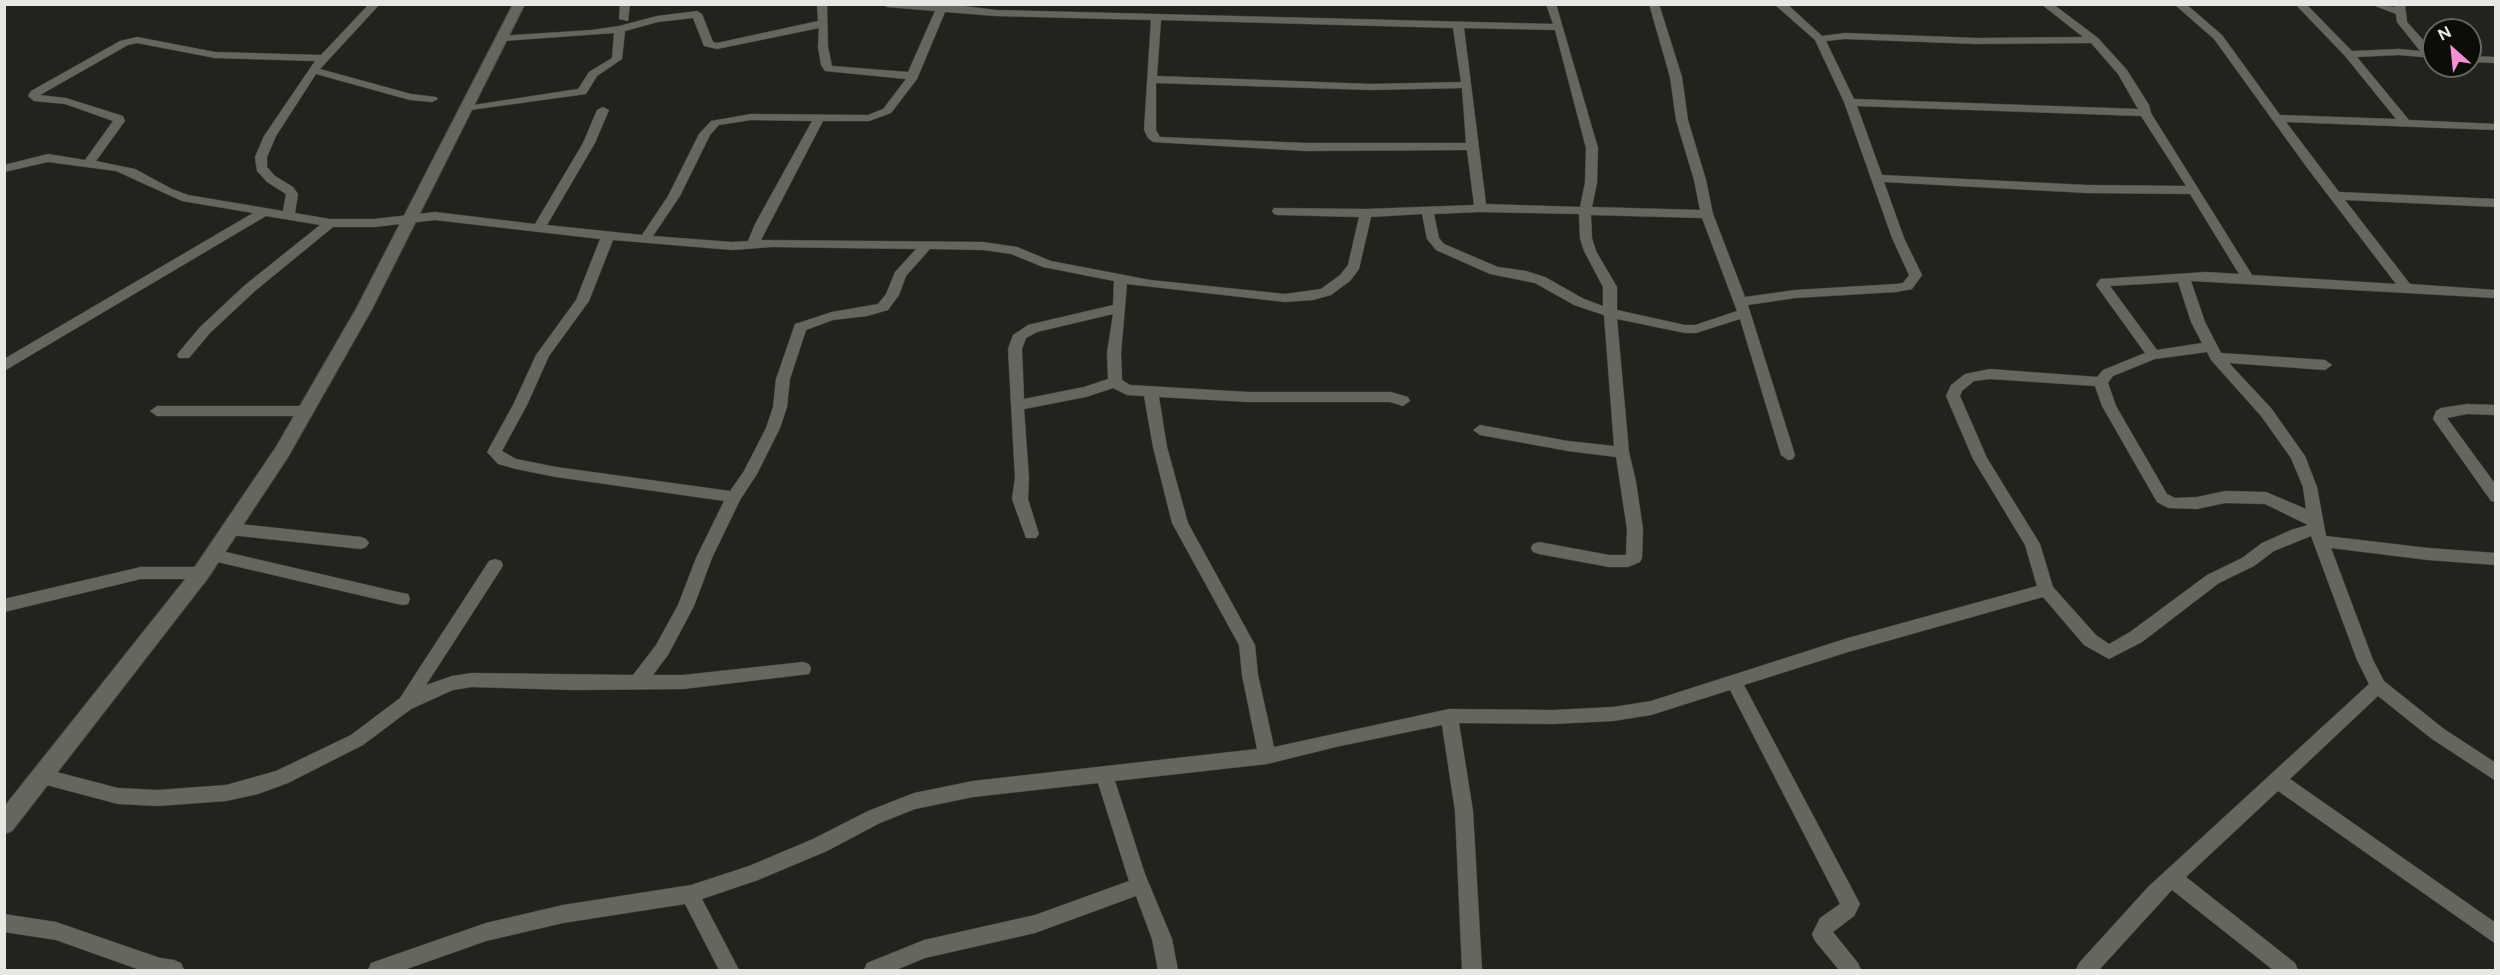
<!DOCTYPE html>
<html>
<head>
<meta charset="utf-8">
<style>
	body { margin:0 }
	#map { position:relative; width:2500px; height:975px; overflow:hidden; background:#21241c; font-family:Figtree,sans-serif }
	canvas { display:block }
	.frame { position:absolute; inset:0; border:6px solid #e6e9e3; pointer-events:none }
	.north { position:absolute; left:2422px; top:18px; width:60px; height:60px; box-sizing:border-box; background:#0b0d09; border:2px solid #636560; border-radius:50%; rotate:333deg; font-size:16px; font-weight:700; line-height:24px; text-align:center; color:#e6e9e3 }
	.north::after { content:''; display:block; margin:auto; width:21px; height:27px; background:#f690d1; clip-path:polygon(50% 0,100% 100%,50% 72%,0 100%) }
</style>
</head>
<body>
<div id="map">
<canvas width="2500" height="975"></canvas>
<div class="frame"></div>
<div class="north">N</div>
</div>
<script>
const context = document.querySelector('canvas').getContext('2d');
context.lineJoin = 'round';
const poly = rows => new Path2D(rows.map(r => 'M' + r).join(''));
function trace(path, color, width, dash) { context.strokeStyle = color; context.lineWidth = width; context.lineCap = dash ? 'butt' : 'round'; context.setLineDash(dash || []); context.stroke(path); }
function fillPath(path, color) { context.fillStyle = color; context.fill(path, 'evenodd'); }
const street = poly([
	[369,4,380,4,320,69,411,94,436,97,438,99,432,102,410,100,316,74,276,136,267,157,267,167,275,176,293,187,298,194,295,213,330,219,374,219,435,212,535,224,583,143,597,110,603,107,609,110,595,143,547,225,642,235,668,196,699,134,711,121,751,114,868,115,883,109,906,79,825,71,821,65,818,47,819,28,717,49,704,46,693,18,658,22,625,31,622,59,597,76,586,94,463,111,461,109,467,106,578,89,589,72,612,58,614,33,503,41,499,40,499,36,592,30,619,26,657,16,697,11,702,14,713,42,717,43,818,21,817,4,827,4,828,47,832,66,908,72,935,11,887,7,882,4,948,4,996,10,1553,24,1546,4,1556,4,1598,148,1597,183,1592,207,1700,210,1694,180,1676,120,1670,77,1649,4,1659,4,1682,77,1688,120,1706,180,1713,214,1745,297,1795,290,1896,284,1903,283,1909,275,1892,238,1844,102,1815,40,1774,4,1787,4,1822,36,1845,33,1977,38,2083,37,2041,4,2053,4,2098,38,2127,70,2149,105,2151,113,2252,275,2396,284,2308,169,2214,39,2174,4,2186,4,2222,35,2280,115,2396,119,2345,56,2295,4,2306,4,2352,51,2399,49,2420,51,2397,22,2396,14,2370,4,2395,7,2395,4,2405,4,2407,22,2434,52,2434,58,2399,55,2357,57,2409,120,2496,124,2496,130,2286,122,2339,192,2496,199,2496,207,2345,200,2410,284,2496,290,2496,298,2191,281,2205,322,2221,353,2325,360,2332,365,2325,370,2229,363,2271,408,2305,456,2317,487,2326,536,2428,548,2496,553,2496,565,2428,560,2331,548,2373,660,2384,681,2444,729,2496,763,2496,781,2432,739,2378,696,2290,779,2496,923,2496,944,2278,791,2186,877,2295,963,2298,970,2273,970,2172,890,2099,970,2076,970,2079,963,2148,887,2369,684,2357,660,2311,536,2274,551,2254,566,2219,583,2142,642,2109,659,2084,645,2043,597,1848,652,1744,685,1860,904,1854,916,1833,932,1858,963,1861,970,1839,970,1815,941,1812,934,1820,918,1840,904,1730,690,1651,715,1613,721,1553,724,1459,723,1473,811,1482,970,1462,970,1455,811,1442,725,1340,746,1267,764,1115,781,1145,874,1172,939,1178,970,1158,970,1152,939,1136,896,1035,933,925,958,896,970,864,970,867,963,924,940,1035,915,1129,881,1098,783,973,797,915,809,880,823,827,851,758,880,702,899,739,970,719,970,685,904,563,923,486,941,404,970,368,970,371,963,486,923,563,905,691,885,749,866,813,839,868,811,914,793,973,781,1257,749,1242,675,1239,645,1172,523,1153,447,1144,396,1127,395,1113,388,1086,397,1024,409,1029,478,1028,499,1039,534,1036,538,1026,538,1012,499,1015,478,1008,349,1013,335,1028,325,1113,305,1114,281,1043,267,1011,254,983,250,930,249,906,276,899,295,888,310,867,316,833,320,806,330,790,379,787,407,780,428,757,474,740,500,712,558,694,606,668,655,653,675,683,675,803,662,809,664,811,669,809,674,683,689,574,690,472,687,453,690,411,709,363,745,288,783,258,794,226,801,158,806,118,804,35,782,32,776,35,770,41,768,118,788,158,790,226,785,276,771,351,735,400,698,489,561,495,559,501,561,503,565,501,569,426,685,452,676,472,673,633,675,656,645,678,605,696,558,724,501,556,477,516,469,498,464,487,452,513,405,536,355,576,300,600,239,435,220,374,227,333,227,255,291,210,333,189,358,179,358,177,355,179,352,200,327,245,285,320,225,266,216,4,371,4,359,253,213,182,201,116,171,48,162,4,172,4,165,48,154,85,160,113,121,65,104,34,101,28,96,31,91,120,41,137,37,215,52,321,55,369,4],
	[945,12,996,16,1151,20,1144,130,1148,138,1153,142,1306,151,1467,150,1474,205,1366,209,1274,208,1272,211,1274,214,1278,215,1359,217,1348,265,1340,275,1321,289,1285,294,1150,280,1051,261,1017,247,983,242,761,240,823,121,869,121,891,113,917,79,945,12],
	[1161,20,1453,28,1461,82,1372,84,1157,76,1161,20],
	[1464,28,1555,30,1586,148,1585,183,1580,207,1486,204,1464,28],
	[1845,39,1977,44,2091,43,2118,74,2138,109,1854,99,1826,41,1845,39],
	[137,43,215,58,315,61,264,136,255,157,257,171,267,182,286,194,283,211,188,195,172,189,135,169,96,161,125,121,123,116,66,98,40,95,128,45,137,43],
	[1156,83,1372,90,1462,88,1466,143,1306,143,1160,137,1156,130,1156,83],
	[1857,106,2141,116,2186,186,2087,185,1882,175,1857,106],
	[751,120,812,121,755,224,748,241,732,242,653,236,680,196,710,135,719,125,751,120],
	[1884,182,2087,193,2190,194,2239,274,2206,272,2100,279,2096,285,2145,353,2103,370,2097,377,1990,369,1965,374,1951,385,1946,396,1973,459,2025,545,2037,586,1848,638,1651,701,1613,707,1553,710,1449,709,1274,747,1258,675,1255,645,1188,523,1167,447,1159,397,1248,402,1390,402,1403,406,1410,401,1408,397,1391,392,1248,392,1130,385,1122,380,1121,353,1127,284,1285,302,1313,300,1331,295,1350,281,1359,269,1371,217,1422,214,1427,239,1436,250,1490,274,1535,283,1574,305,1604,315,1614,446,1568,441,1480,425,1473,430,1480,435,1568,451,1616,457,1627,529,1626,555,1609,555,1539,542,1533,544,1531,548,1533,552,1539,554,1609,567,1628,567,1640,562,1642,558,1643,529,1636,482,1629,452,1617,319,1685,333,1696,333,1740,319,1781,455,1788,460,1793,459,1795,455,1748,305,1795,298,1896,292,1912,289,1922,275,1904,238,1884,182],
	[1480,212,1579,214,1580,238,1584,251,1603,287,1603,306,1584,299,1545,277,1526,271,1498,267,1444,244,1439,238,1434,214,1480,212],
	[1591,215,1702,218,1737,311,1695,325,1685,325,1617,310,1617,287,1596,251,1592,238,1591,215],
	[613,240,732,250,772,247,916,249,895,272,886,294,878,304,832,312,795,324,776,379,773,407,766,428,744,471,730,491,556,467,516,459,502,451,527,405,549,356,589,301,613,240],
	[2178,282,2191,322,2202,343,2157,350,2110,286,2178,282],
	[1113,314,1107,353,1108,379,1084,387,1024,399,1022,349,1026,338,1037,332,1113,314],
	[2207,352,2211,360,2261,416,2291,458,2303,487,2306,509,2266,492,2225,491,2197,497,2175,498,2167,494,2116,406,2108,383,2113,376,2155,359,2207,352],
	[1990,379,2095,386,2102,406,2157,502,2168,508,2197,509,2225,503,2265,504,2308,525,2291,530,2262,543,2242,558,2207,575,2130,632,2109,644,2096,635,2053,587,2040,544,1987,458,1960,396,1962,391,1974,381,1990,379],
	[620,4,630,4,628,21,619,19,620,4],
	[2470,56,2496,57,2496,63,2470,62,2470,56],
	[2467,404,2496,405,2496,415,2467,414,2447,418,2496,485,2496,502,2491,501,2433,419,2436,411,2441,408,2467,404],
	[157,406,305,406,312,411,305,416,157,416,150,411,157,406],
	[230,523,361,537,366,539,369,543,366,547,361,549,230,535,225,533,222,529,225,525,230,523],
	[213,549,402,593,408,594,410,599,408,604,402,605,213,561,207,559,205,555,207,551,213,549],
	[141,567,201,567,207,569,209,573,207,577,201,579,141,579,4,612,4,599,141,567],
	[4,914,56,922,160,958,174,960,181,963,184,970,140,970,56,940,4,932,4,914]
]);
const secondary = poly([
	[513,4,525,4,372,309,288,457,208,578,12,831,4,834,4,807,194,568,276,447,356,309,513,4]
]);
trace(street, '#40423b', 1);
trace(secondary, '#40423b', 2);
fillPath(street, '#63675d');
fillPath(secondary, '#63675d');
</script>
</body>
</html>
